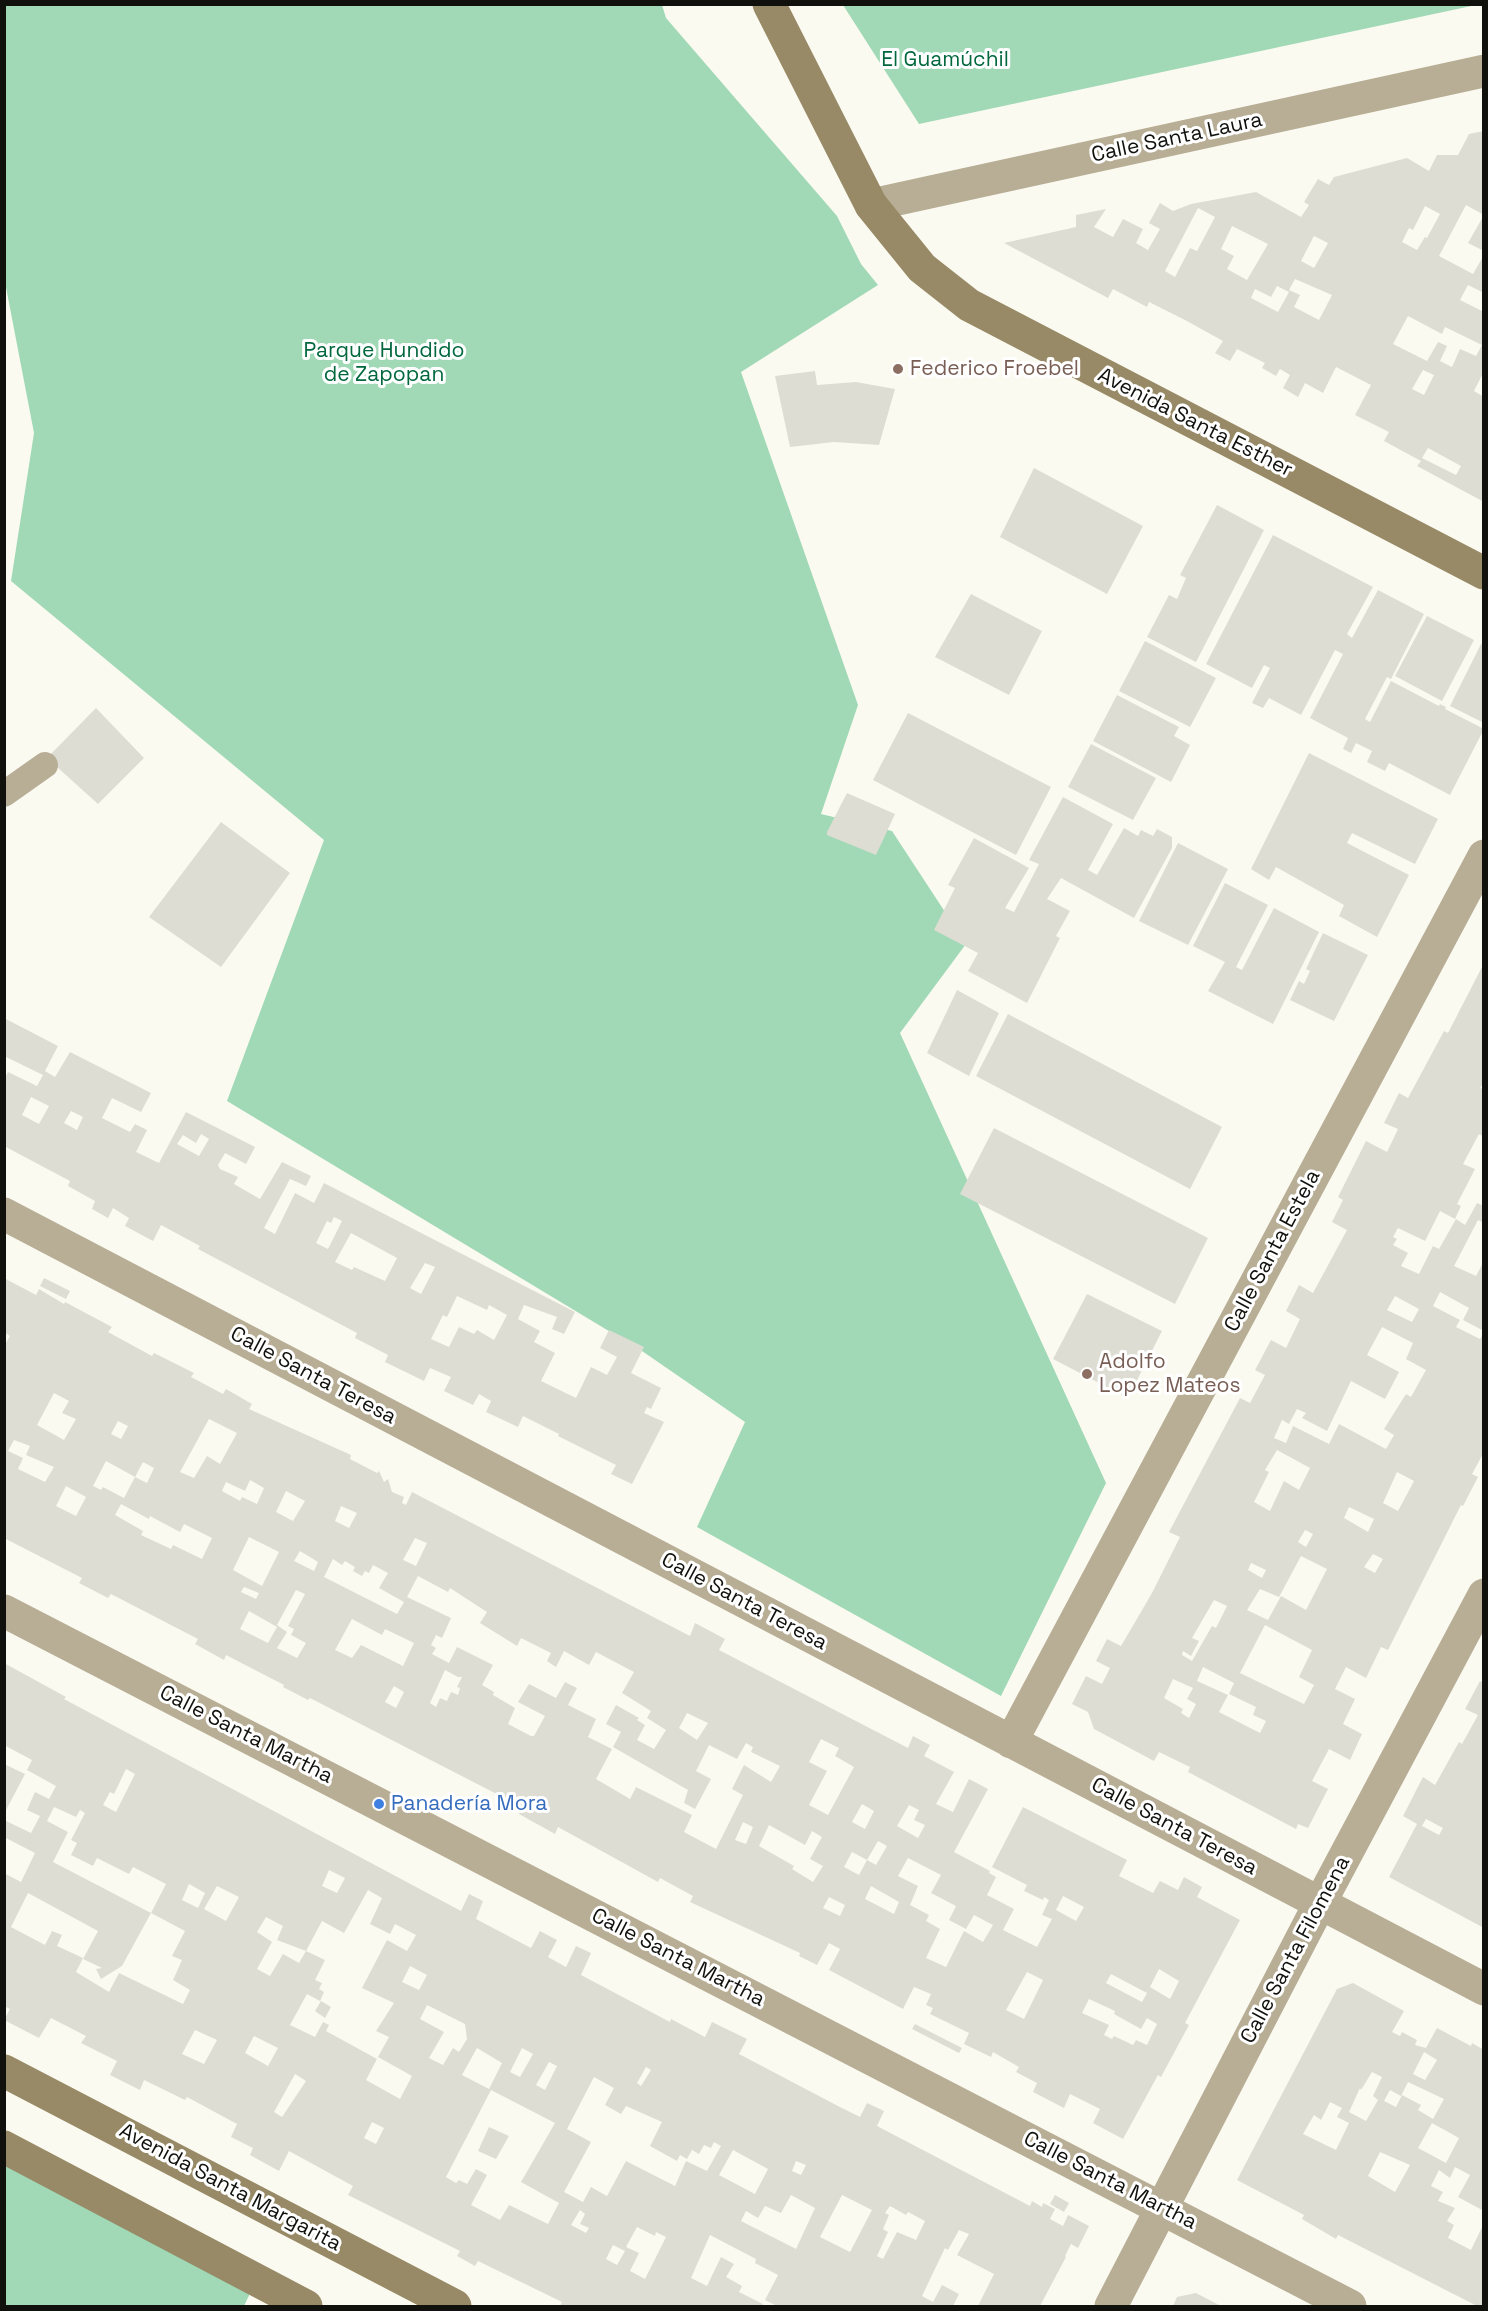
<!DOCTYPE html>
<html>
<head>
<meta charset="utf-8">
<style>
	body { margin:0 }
	#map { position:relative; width:1488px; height:2311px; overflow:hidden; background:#fbfaf1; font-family:"Space Grotesk",sans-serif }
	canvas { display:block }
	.frame { position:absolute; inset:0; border:6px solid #10100d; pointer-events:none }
</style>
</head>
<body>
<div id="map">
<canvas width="1488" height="2311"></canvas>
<div class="frame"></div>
</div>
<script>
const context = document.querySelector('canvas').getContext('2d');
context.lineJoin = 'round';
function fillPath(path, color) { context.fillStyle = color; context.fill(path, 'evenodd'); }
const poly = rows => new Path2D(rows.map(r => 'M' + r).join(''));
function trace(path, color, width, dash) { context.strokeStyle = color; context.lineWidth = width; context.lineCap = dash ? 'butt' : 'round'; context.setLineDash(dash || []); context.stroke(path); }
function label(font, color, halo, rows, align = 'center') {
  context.font = font + ' "Space Grotesk",sans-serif'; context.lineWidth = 6; context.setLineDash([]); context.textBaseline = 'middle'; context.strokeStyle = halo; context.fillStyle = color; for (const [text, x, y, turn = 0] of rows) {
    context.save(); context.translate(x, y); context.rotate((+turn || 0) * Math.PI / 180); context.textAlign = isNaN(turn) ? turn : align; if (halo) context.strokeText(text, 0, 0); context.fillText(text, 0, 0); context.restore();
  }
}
fillPath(poly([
	[4,5,662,5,666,18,837,216,861,264,878,285,741,372,858,705,821,814,892,831,966,944,900,1033,1106,1483,1001,1696,697,1527,745,1422,642,1351,227,1101,324,840,11,581,34,433,5,282],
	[843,5,1476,5,919,124],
	[4,2152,254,2285,244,2306,5,2306]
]), '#a1d9b6');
fillPath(poly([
	[1484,131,1484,215,1466,205,1439,256,1473,274,1484,255,1484,293,1468,285,1460,300,1484,312,1484,371,1474,391,1484,397,1484,502,1417,466,1421,461,1384,441,1389,432,1355,415,1371,385,1336,367,1323,393,1305,383,1298,397,1283,388,1290,375,1280,369,1276,376,1262,368,1265,363,1237,349,1230,361,1215,353,1223,341,1185,320,1149,302,1147,307,1113,289,1108,298,1004,243,1076,227,1076,215,1106,209,1094,227,1113,237,1123,219,1143,229,1136,243,1148,250,1160,229,1149,223,1160,203,1173,211,1191,204,1256,192,1301,217,1309,205,1304,202,1318,179,1329,185,1334,177,1407,158,1429,171,1437,155,1458,155,1469,134],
	[1425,206,1440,214,1427,238,1425,237,1417,250,1402,242,1409,228,1413,230],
	[1198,208,1215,217,1197,251,1190,248,1175,277,1165,271],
	[1232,226,1268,244,1247,280,1227,269,1234,256,1221,249],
	[1314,236,1328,243,1314,268,1301,261],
	[1295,279,1332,295,1319,320,1294,307,1300,295,1289,290],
	[1277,286,1289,292,1278,312,1251,298,1255,289,1271,297],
	[1408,316,1442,334,1445,327,1482,345,1476,356,1460,349,1452,367,1440,361,1447,346,1438,342,1427,361,1393,344],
	[1423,370,1434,375,1424,395,1412,389],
	[1428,448,1461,466,1456,475,1422,458],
	[1484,215,1484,251,1468,243],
	[815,371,817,385,856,382,895,389,879,445,834,442,790,447,775,376],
	[1034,468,1143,526,1107,594,1000,537],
	[1217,505,1264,530,1196,662,1147,637,1169,595,1177,599,1186,578,1180,575],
	[1273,535,1373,587,1347,634,1352,638,1378,590,1424,614,1391,679,1387,677,1365,719,1370,722,1391,681,1439,706,1440,704,1446,707,1445,709,1484,729,1450,795,1389,763,1385,771,1367,762,1372,751,1356,743,1351,753,1343,749,1348,738,1310,718,1343,654,1335,650,1301,715,1269,698,1263,708,1252,703,1270,668,1264,665,1252,688,1206,664],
	[971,594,1042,631,1009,695,935,657],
	[1427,616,1474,640,1442,701,1395,676],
	[1145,641,1216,678,1190,727,1119,691],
	[1481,644,1484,645,1484,723,1450,706],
	[1117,695,1179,727,1174,736,1190,745,1171,782,1093,741],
	[96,708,144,758,98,804,47,758],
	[908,713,1051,787,1016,855,873,780],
	[1091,744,1156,778,1133,820,1068,787],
	[1309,753,1438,819,1415,864,1352,833,1347,843,1409,875,1377,937,1339,916,1344,905,1276,867,1269,880,1251,869],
	[847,793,895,814,876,855,827,835,827,832],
	[1063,797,1113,824,1088,870,1097,875,1124,828,1138,836,1141,830,1153,836,1157,829,1172,837,1172,848,1134,918,1061,878,1047,899,1070,911,1056,936,1060,938,1027,1003,968,971,978,953,934,930,955,888,948,885,974,838,1029,868,1005,908,1014,912,1039,864,1029,860],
	[221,822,290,873,221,967,149,917],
	[1178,843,1228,869,1188,945,1139,921],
	[1225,883,1268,905,1236,967,1242,970,1274,908,1319,932,1273,1024,1208,991,1225,962,1193,946],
	[1323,933,1368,955,1334,1021,1290,1000,1299,981,1304,984,1310,971,1306,969],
	[1484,963,1484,1083,1480,1088,1484,1089,1484,1137,1479,1134,1463,1164,1475,1169,1457,1204,1461,1206,1455,1219,1440,1211,1425,1241,1398,1228,1393,1237,1397,1239,1393,1245,1408,1253,1401,1266,1419,1274,1433,1246,1439,1249,1456,1219,1465,1225,1477,1203,1484,1206,1484,1223,1478,1220,1454,1266,1476,1276,1484,1261,1484,1331,1463,1320,1469,1308,1440,1292,1433,1306,1460,1320,1456,1327,1480,1339,1484,1333,1484,1452,1472,1474,1478,1477,1463,1506,1461,1505,1388,1650,1381,1647,1366,1678,1346,1667,1335,1689,1355,1699,1343,1724,1362,1734,1350,1760,1329,1749,1312,1781,1328,1789,1308,1828,1298,1824,1296,1829,1188,1772,1190,1767,1159,1752,1154,1761,1094,1729,1088,1712,1072,1704,1086,1676,1102,1684,1110,1668,1096,1661,1107,1639,1121,1646,1152,1593,1180,1537,1169,1532,1240,1398,1250,1403,1265,1375,1255,1370,1271,1340,1286,1348,1300,1319,1286,1311,1299,1285,1313,1293,1347,1230,1332,1222,1343,1200,1338,1197,1366,1141,1387,1152,1398,1129,1384,1123,1399,1093,1408,1098,1444,1031,1448,1033],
	[1395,1296,1419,1309,1412,1322,1387,1310],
	[1382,1327,1413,1343,1406,1359,1426,1370,1411,1397,1406,1394,1384,1429,1394,1435,1386,1449,1339,1424,1329,1444,1293,1426,1286,1443,1274,1438,1282,1420,1289,1424,1297,1409,1306,1413,1302,1418,1327,1431,1351,1381,1385,1399,1399,1372,1367,1355],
	[1277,1450,1310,1468,1299,1490,1284,1481,1270,1511,1254,1502,1269,1472,1265,1470],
	[1397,1472,1414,1481,1398,1511,1383,1503],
	[1349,1507,1374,1519,1368,1532,1344,1518],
	[1305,1530,1313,1534,1306,1547,1298,1542],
	[1373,1554,1383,1559,1375,1573,1364,1567],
	[1301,1556,1327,1569,1306,1610,1281,1596,1268,1620,1247,1610,1260,1589,1279,1597],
	[1251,1563,1266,1570,1262,1578,1248,1570],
	[1214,1600,1227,1606,1216,1628,1212,1626,1192,1661,1182,1655,1183,1651,1191,1656,1199,1641,1192,1638],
	[1265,1625,1312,1650,1299,1677,1314,1685,1304,1704,1240,1673],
	[1203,1667,1234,1683,1229,1694,1256,1707,1253,1715,1266,1721,1260,1733,1219,1712,1228,1695,1197,1681],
	[1173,1679,1193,1688,1187,1699,1196,1704,1189,1718,1181,1713,1183,1709,1164,1698],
	[957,990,999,1013,969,1076,927,1053],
	[1008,1014,1222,1127,1190,1189,976,1076],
	[4,1018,58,1046,45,1071,55,1077,70,1052,151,1093,141,1112,112,1098,102,1118,130,1132,135,1124,147,1130,136,1152,159,1163,186,1112,255,1147,246,1164,225,1153,218,1165,220,1169,238,1177,234,1184,260,1199,282,1162,311,1176,306,1186,290,1179,264,1228,275,1234,295,1193,314,1203,324,1183,575,1312,564,1334,552,1329,557,1317,524,1305,518,1319,540,1331,534,1342,555,1353,541,1381,576,1398,591,1367,607,1375,617,1357,600,1348,609,1330,644,1347,631,1373,661,1388,651,1409,647,1407,644,1413,664,1422,632,1484,611,1474,616,1465,558,1436,559,1434,523,1416,518,1427,486,1412,491,1401,479,1394,473,1405,444,1391,451,1377,430,1368,424,1381,385,1362,388,1355,355,1338,357,1333,198,1249,200,1246,161,1225,153,1241,125,1226,129,1218,113,1208,108,1218,92,1209,95,1201,68,1186,70,1181,4,1146,4,1075,6,1076,8,1072,37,1086,43,1075,4,1056],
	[31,1097,49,1106,39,1124,22,1115],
	[71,1111,83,1117,77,1130,64,1123],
	[201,1134,209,1139,199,1156,177,1144,183,1135,196,1143],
	[334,1217,342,1221,328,1249,316,1243,327,1221,331,1223],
	[351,1233,397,1258,385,1281,354,1267,352,1270,335,1262],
	[425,1263,435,1267,421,1294,410,1288],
	[457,1296,487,1310,489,1305,507,1315,494,1340,477,1330,474,1334,459,1327,449,1347,431,1339,443,1315,447,1317],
	[994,1128,1208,1238,1175,1304,960,1194],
	[4,1278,36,1295,39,1289,64,1304,65,1302,112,1327,108,1332,152,1356,154,1353,194,1373,191,1377,223,1394,226,1389,252,1404,249,1409,351,1455,350,1459,377,1473,379,1471,384,1482,388,1479,392,1492,404,1497,402,1503,406,1505,412,1492,690,1636,695,1623,725,1639,719,1650,908,1748,913,1736,930,1745,924,1756,954,1772,936,1804,953,1812,969,1779,988,1789,954,1852,990,1871,989,1873,996,1877,987,1895,1014,1909,1003,1930,1037,1947,1052,1919,1042,1915,1049,1900,1044,1897,1043,1900,1024,1891,1027,1885,992,1867,1023,1807,1127,1860,1119,1876,1153,1893,1160,1881,1178,1890,1184,1877,1202,1887,1197,1897,1240,1920,1185,2023,1189,2025,1161,2077,1158,2075,1123,2139,1093,2123,1100,2109,1070,2094,1064,2108,1033,2092,1037,2083,1016,2072,1019,2067,993,2052,991,2057,964,2044,969,2033,930,2014,933,2008,926,2005,931,1994,914,1987,903,2009,829,1970,840,1949,829,1943,817,1965,799,1956,800,1953,690,1902,693,1896,660,1878,658,1882,558,1827,555,1834,519,1814,522,1807,310,1698,308,1700,283,1687,284,1685,226,1655,224,1660,195,1644,198,1639,111,1594,108,1598,79,1583,82,1578,4,1538,4,1346,10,1336,4,1332],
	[54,1393,69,1401,62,1413,76,1419,64,1440,37,1425],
	[209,1419,237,1433,220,1464,207,1456,194,1478,180,1472],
	[118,1421,128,1426,121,1439,111,1434],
	[14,1440,30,1446,26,1455,54,1467,45,1482,18,1469,23,1458,8,1451],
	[106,1461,135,1477,124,1498,103,1487,101,1490,93,1486],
	[143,1462,154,1468,147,1483,135,1477],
	[250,1480,264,1488,257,1504,242,1497,240,1501,222,1491,226,1482,245,1491],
	[66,1486,86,1497,76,1516,56,1506],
	[286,1491,305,1501,293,1521,276,1512],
	[121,1504,149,1519,150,1516,180,1532,184,1524,212,1538,202,1559,173,1545,171,1549,141,1535,143,1531,115,1515],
	[341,1506,357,1513,349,1528,335,1521],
	[249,1537,279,1552,262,1586,233,1570],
	[415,1538,427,1543,416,1566,403,1560],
	[300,1551,318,1562,314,1571,294,1561],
	[333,1559,342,1565,345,1561,355,1567,353,1571,362,1576,365,1571,369,1573,373,1565,388,1573,379,1588,404,1602,397,1614,324,1577],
	[418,1576,448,1592,450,1588,487,1612,480,1623,517,1646,521,1638,551,1653,547,1661,556,1667,564,1651,589,1665,596,1652,634,1672,622,1693,651,1711,647,1718,666,1730,654,1749,637,1740,645,1725,637,1720,639,1718,616,1705,606,1724,621,1732,613,1747,688,1790,684,1803,695,1809,711,1779,696,1771,709,1745,737,1759,746,1743,753,1747,751,1752,780,1766,771,1782,744,1765,732,1789,743,1795,716,1849,684,1832,692,1815,636,1787,630,1799,596,1779,612,1749,588,1737,596,1719,568,1705,577,1688,565,1682,556,1698,529,1684,518,1702,545,1716,534,1736,531,1736,508,1724,515,1708,493,1695,494,1692,482,1685,493,1665,457,1647,449,1663,432,1654,436,1648,431,1645,436,1635,442,1638,451,1618,407,1597],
	[244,1587,259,1593,256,1599,241,1592],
	[296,1590,305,1594,288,1626,294,1629,291,1635,306,1643,297,1658,277,1648,287,1632,277,1625],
	[249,1611,277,1627,268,1643,240,1629],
	[352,1619,382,1635,385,1629,414,1643,403,1666,361,1645,352,1658,335,1650],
	[445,1670,458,1677,462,1677,457,1687,460,1688,458,1695,451,1692,447,1701,440,1698,436,1707,430,1703],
	[394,1686,404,1692,396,1708,385,1702],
	[687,1713,708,1723,697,1740,679,1728],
	[821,1739,839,1748,835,1756,854,1767,828,1815,809,1805,827,1771,809,1762],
	[862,1804,874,1811,865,1829,852,1822],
	[909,1805,919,1810,914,1820,925,1825,918,1838,897,1826],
	[743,1822,753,1827,746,1844,735,1840],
	[769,1825,805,1845,812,1831,822,1837,810,1859,823,1866,813,1882,792,1869,794,1866,759,1846],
	[878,1841,887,1846,876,1865,867,1860,859,1875,844,1867,852,1852,867,1860],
	[908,1858,941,1875,931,1893,956,1906,949,1920,966,1929,974,1915,993,1925,983,1942,964,1931,946,1967,926,1958,940,1929,926,1921,929,1915,910,1905,918,1886,898,1876],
	[871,1886,899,1902,894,1914,865,1899],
	[1063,1896,1084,1907,1076,1921,1056,1910],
	[829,1897,845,1905,840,1916,823,1908],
	[1159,1969,1179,1981,1170,1999,1150,1987],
	[1027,1972,1043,1980,1024,2019,1006,2010],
	[1111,1974,1147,1993,1142,2002,1106,1983],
	[1089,1999,1115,2011,1114,2014,1141,2029,1147,2018,1157,2024,1147,2045,1136,2040,1133,2045,1114,2036,1112,2039,1104,2035,1109,2025,1082,2013],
	[44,1278,70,1291,66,1299,40,1286],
	[1087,1294,1162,1331,1128,1398,1053,1359],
	[4,1663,66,1697,64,1699,461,1911,469,1894,483,1901,476,1919,531,1948,540,1931,557,1940,548,1957,566,1967,576,1946,591,1953,581,1975,670,2022,671,2019,705,2037,712,2022,747,2039,739,2054,838,2106,860,2117,867,2103,884,2111,877,2126,1030,2206,1032,2201,1042,2207,1043,2203,1055,2209,1050,2219,1063,2226,1068,2215,1089,2226,1078,2248,1071,2244,1065,2256,1066,2257,1040,2306,978,2306,994,2274,957,2255,969,2234,959,2230,948,2250,945,2248,922,2296,933,2302,942,2285,959,2294,953,2306,777,2306,765,2300,778,2275,755,2263,756,2259,710,2235,691,2278,707,2286,721,2257,734,2264,726,2277,742,2286,739,2292,763,2304,762,2306,560,2306,562,2302,478,2261,475,2266,457,2256,460,2251,348,2195,353,2186,289,2151,279,2171,250,2155,253,2148,231,2137,237,2124,187,2097,185,2100,144,2080,140,2090,110,2075,117,2061,81,2043,86,2036,51,2018,39,2038,4,2020,10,2009,4,2006,4,1873,21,1882,35,1853,4,1837,4,1820,31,1833,40,1816,27,1810,35,1792,49,1799,56,1786,27,1770,32,1760,4,1745],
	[126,1769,135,1774,116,1812,103,1805,110,1792,114,1794],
	[54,1807,76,1817,80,1810,85,1813,71,1840,77,1843,71,1855,93,1866,97,1858,129,1874,133,1867,166,1884,151,1913,185,1931,172,1956,182,1960,173,1980,190,1990,183,2004,119,1973,109,1992,76,1972,83,1958,57,1946,62,1935,52,1931,45,1945,11,1927,28,1893,98,1931,83,1959,102,1968,96,1969,101,1979,122,1966,151,1913,53,1862,68,1832,47,1821],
	[329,1870,345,1878,337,1893,322,1886],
	[189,1884,205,1893,198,1908,182,1900],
	[217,1886,239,1897,226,1921,204,1909],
	[368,1890,382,1898,370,1924,390,1934,395,1924,416,1935,407,1951,387,1940,362,1988,394,2003,376,2031,389,2037,378,2057,412,2076,400,2099,366,2080,377,2059,326,2031,329,2025,323,2022,315,2037,290,2025,307,1994,320,2001,324,1992,319,1989,322,1983,315,1980,325,1960,306,1951,322,1921,344,1933],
	[266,1917,283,1926,277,1940,306,1951,299,1963,283,1954,270,1976,257,1969,272,1942,257,1932],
	[410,1966,427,1975,419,1990,402,1982],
	[427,2005,465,2024,467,2039,459,2052,453,2048,443,2065,429,2058,444,2032,420,2019],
	[195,2030,217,2040,204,2064,182,2054],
	[254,2036,278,2048,268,2066,245,2053],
	[477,2048,502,2063,489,2089,462,2075],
	[522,2048,533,2054,520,2077,510,2072],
	[549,2062,557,2066,545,2090,536,2085],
	[646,2067,651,2070,641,2086,637,2083],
	[295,2074,306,2081,282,2117,274,2112],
	[594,2077,614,2088,605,2105,621,2114,626,2106,662,2122,650,2146,677,2161,680,2155,687,2159,692,2150,699,2154,704,2145,711,2148,714,2142,721,2146,707,2171,686,2161,675,2186,626,2161,607,2196,591,2187,583,2202,564,2192,591,2142,567,2129],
	[491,2090,555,2123,521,2182,559,2203,548,2224,509,2205,500,2220,471,2205,487,2175,476,2169,467,2184,459,2180,456,2183,446,2177],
	[372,2122,384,2128,376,2144,364,2138],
	[733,2150,768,2169,755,2194,719,2175],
	[796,2161,806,2165,801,2175,792,2171],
	[791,2195,815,2208,796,2249,741,2221,746,2211,758,2218,765,2206,781,2213],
	[842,2195,872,2210,850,2252,820,2237],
	[890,2206,906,2215,908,2212,925,2221,916,2240,897,2232,883,2259,877,2256,888,2232,883,2229,889,2215,885,2213],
	[580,2210,585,2214,580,2224,589,2228,586,2233,571,2225],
	[637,2227,655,2236,656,2232,666,2237,645,2279,630,2271,639,2253,626,2247],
	[613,2245,625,2251,617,2265,606,2259],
	[1480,1681,1484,1683,1484,1928,1389,1877,1417,1824,1403,1816,1423,1777,1435,1785,1459,1742,1462,1744,1478,1715,1465,1709],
	[1426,1819,1443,1828,1439,1835,1422,1826],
	[4,1764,25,1774,4,1814],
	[1353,1983,1404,2011,1392,2032,1400,2036,1402,2032,1417,2040,1415,2045,1426,2048,1437,2028,1471,2046,1472,2043,1484,2050,1484,2211,1458,2197,1470,2175,1455,2167,1450,2178,1439,2170,1431,2186,1443,2192,1438,2201,1455,2208,1447,2221,1454,2225,1448,2238,1471,2250,1484,2223,1484,2306,1477,2306,1338,2235,1336,2239,1302,2219,1304,2215,1237,2180,1337,1989],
	[1424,2052,1437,2060,1425,2080,1413,2074],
	[1372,2072,1382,2077,1373,2096,1378,2100,1366,2121,1349,2112,1360,2088,1361,2090],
	[1408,2082,1444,2099,1433,2119,1418,2110,1421,2105,1402,2095,1396,2107,1384,2101,1390,2090,1401,2096],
	[1330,2102,1342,2108,1337,2117,1349,2123,1336,2150,1303,2134,1314,2115,1321,2120],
	[1432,2123,1459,2138,1446,2163,1418,2148],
	[1380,2152,1410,2165,1395,2192,1368,2176],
	[321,2001,331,2007,325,2018,315,2011],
	[915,2024,962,2048,959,2053,912,2029],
	[489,2127,509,2136,496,2159,478,2151],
	[1055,2195,1069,2203,1064,2212,1050,2204],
	[1196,2293,1221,2306,1173,2306,1177,2297]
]), '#deddd4');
trace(poly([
	[4,794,45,765]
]), '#b8ae96', 26);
trace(poly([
	[871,205,1484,71],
	[4,1214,1484,1989],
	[4,1611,1350,2306],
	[1011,1742,1484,856],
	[1111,2306,1320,1903,1484,1595]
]), '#b8ae96', 33);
trace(poly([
	[769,4,871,205,922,268,969,305,1484,573],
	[4,2071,455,2306],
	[4,2147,306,2306]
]), '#988a66', 33);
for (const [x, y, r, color] of [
	[898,369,6,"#8d6e63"],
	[1087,1374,6,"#8d6e63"],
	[379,1804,6,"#3f7fe0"]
]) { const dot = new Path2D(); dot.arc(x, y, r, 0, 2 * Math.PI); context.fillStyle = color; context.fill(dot); trace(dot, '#fff', 2); }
label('21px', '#01673d', '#fff', [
	["El Guamúchil",945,60],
	["Parque Hundido",384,351],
	["de Zapopan",384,375]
]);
label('21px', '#10100d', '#fff', [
	["Calle Santa Laura",1177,138,-12],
	["Avenida Santa Esther",1195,423,27],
	["Calle Santa Estela",1273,1251,-62],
	["Calle Santa Teresa",313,1376,28],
	["Calle Santa Teresa",744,1602,28],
	["Calle Santa Martha",246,1735,27],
	["Calle Santa Teresa",1174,1827,28],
	["Calle Santa Filomena",1296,1950,-62],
	["Calle Santa Martha",678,1958,27],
	["Calle Santa Martha",1110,2181,27],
	["Avenida Santa Margarita",230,2188,28]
]);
label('21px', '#785e54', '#fff', [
	["Federico Froebel",910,369],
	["Adolfo",1099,1362],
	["Lopez Mateos",1099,1386]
], 'left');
label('21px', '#366cbe', '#fff', [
	["Panadería Mora",391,1804]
], 'left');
</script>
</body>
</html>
